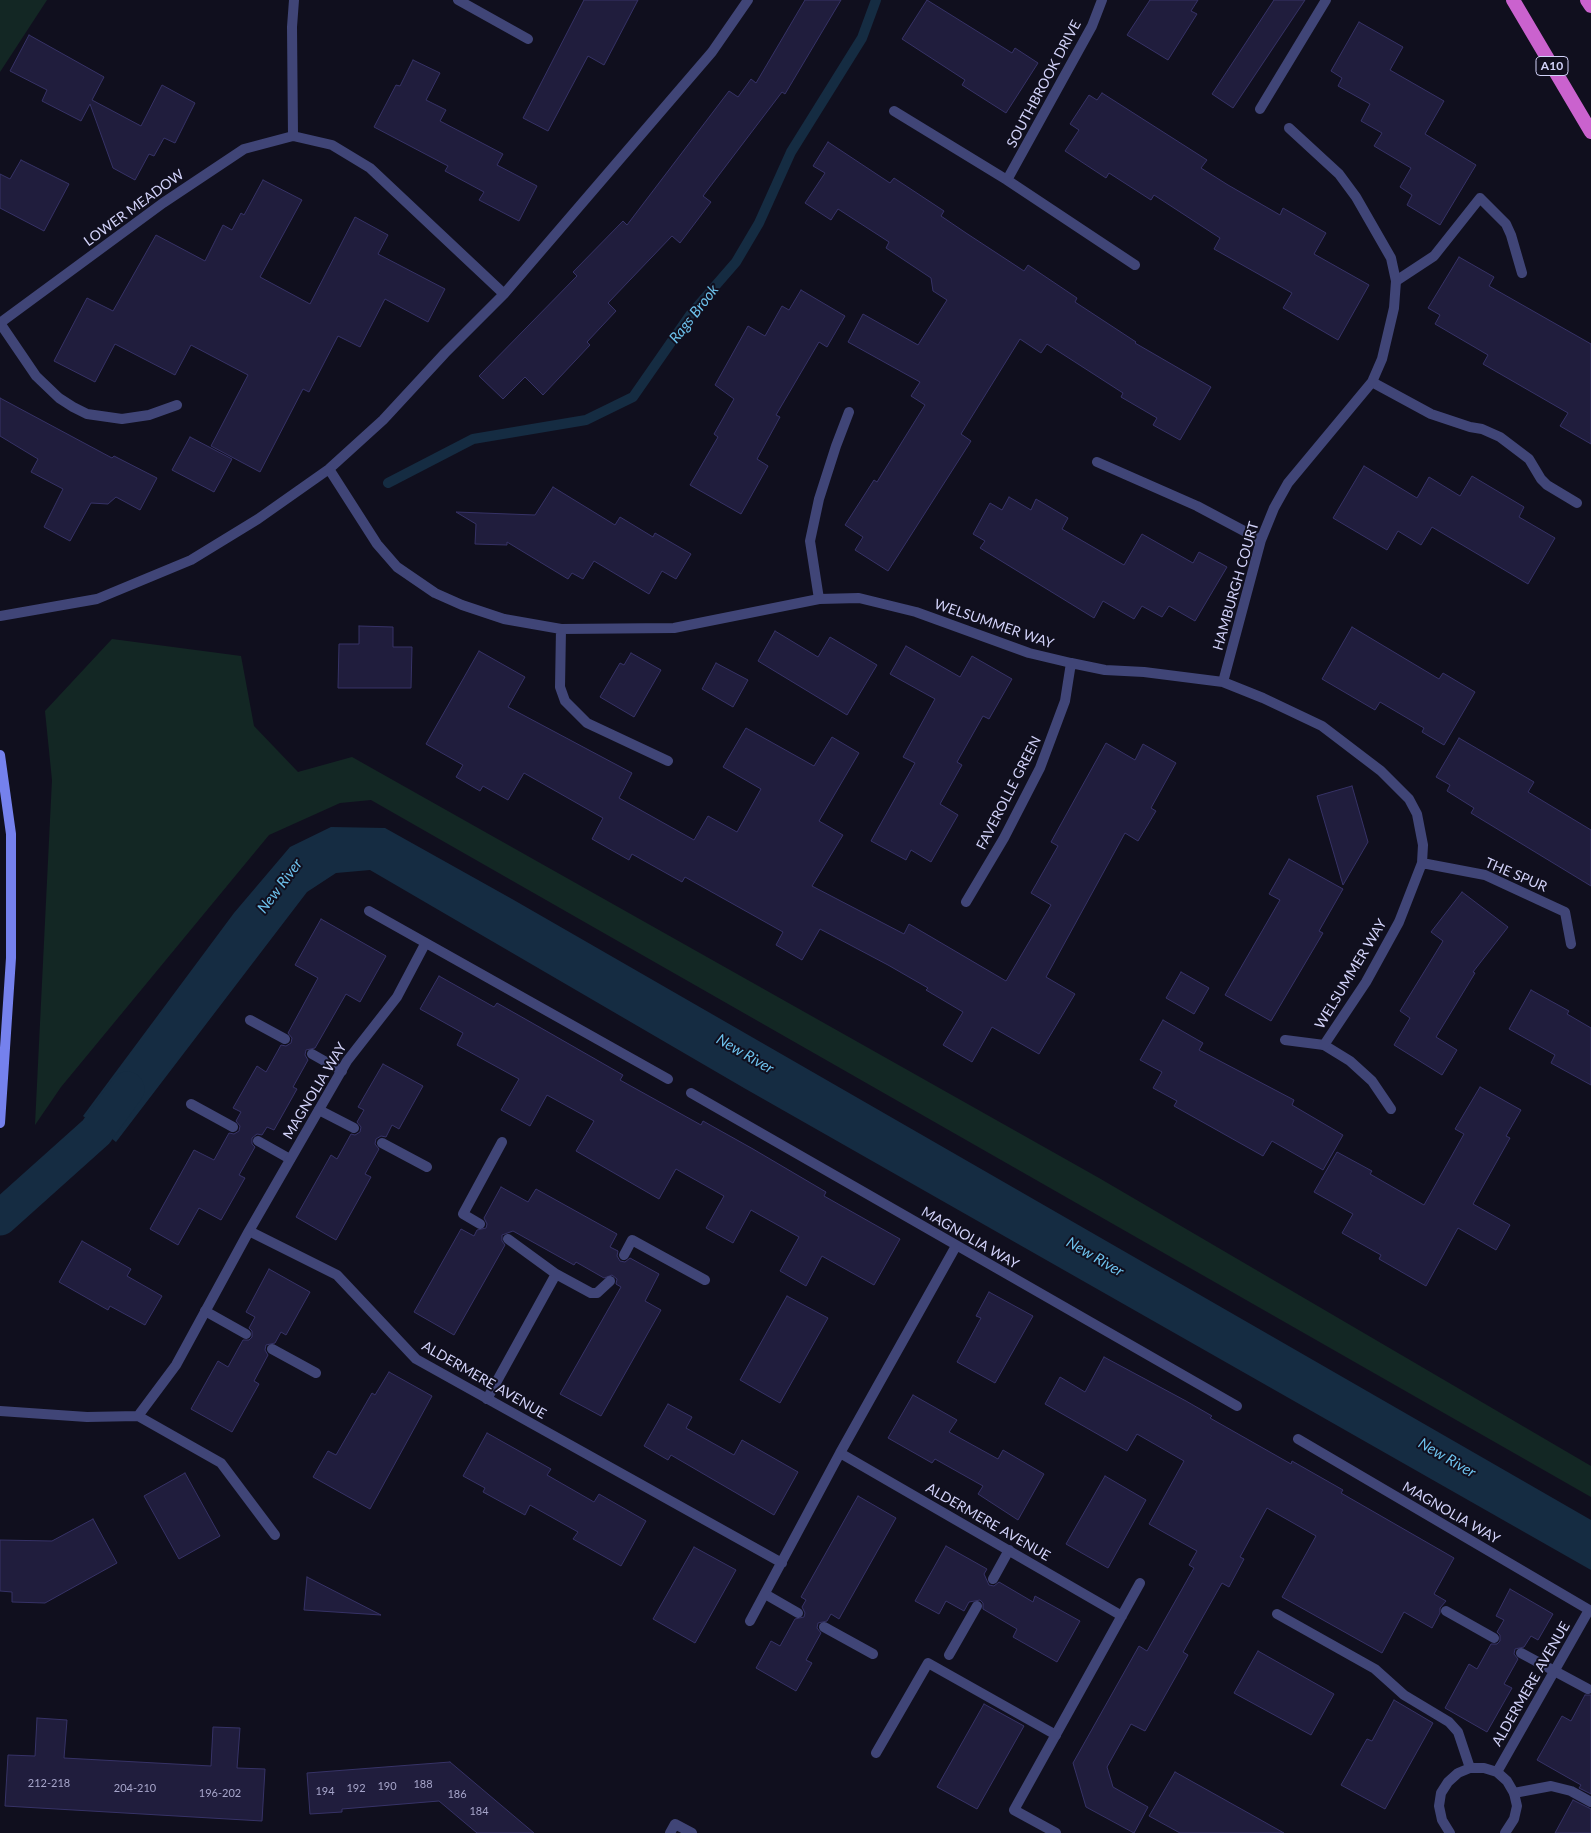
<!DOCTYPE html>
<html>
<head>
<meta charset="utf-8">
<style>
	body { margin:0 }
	canvas { display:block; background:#100f1e }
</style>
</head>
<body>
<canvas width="1591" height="1833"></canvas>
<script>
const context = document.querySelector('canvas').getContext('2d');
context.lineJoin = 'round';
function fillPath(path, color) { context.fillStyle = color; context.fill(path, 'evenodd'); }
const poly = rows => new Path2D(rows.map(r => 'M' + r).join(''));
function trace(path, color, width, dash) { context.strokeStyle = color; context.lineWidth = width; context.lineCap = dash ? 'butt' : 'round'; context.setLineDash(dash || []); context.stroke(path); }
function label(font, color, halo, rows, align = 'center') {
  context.font = font + ' Lato,sans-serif'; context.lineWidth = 4; context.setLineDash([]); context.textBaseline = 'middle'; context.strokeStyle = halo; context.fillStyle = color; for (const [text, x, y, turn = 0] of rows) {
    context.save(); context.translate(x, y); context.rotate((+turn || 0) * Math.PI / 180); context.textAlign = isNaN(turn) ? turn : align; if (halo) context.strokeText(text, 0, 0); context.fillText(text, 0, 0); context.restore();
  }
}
fillPath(poly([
	[0,0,47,0,0,72],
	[112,639,241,656,254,726,298,772,352,757,1099,1178,1591,1466,1591,1497,371,800,340,803,269,835,61,1087,35,1125,52,780,45,711]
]), '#132724');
fillPath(poly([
	[331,827,385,828,512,899,1591,1520,1591,1570,744,1088,370,870,336,873,307,892,116,1142,83,1116,234,913,290,847]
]), '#152c42');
trace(poly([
	[388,483,473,439,586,420,633,397,690,315,736,262,759,223,791,152,862,38,876,0]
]), '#152c42', 10);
trace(poly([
	[0,1218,96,1132,127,1089]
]), '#152c42', 35);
const building = poly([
	[584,0,638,0,604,65,588,56,548,131,523,118,584,0],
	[805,0,841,0,785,94,782,92,703,196,711,202,680,243,672,236,608,303,616,311,587,342,590,345,543,395,525,377,503,399,479,376,577,276,573,272,623,221,627,225,729,91,738,97,751,79,756,83,805,0],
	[927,0,1012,53,1015,48,1038,63,1006,113,962,85,965,80,902,39,927,0],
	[1150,0,1198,0,1191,11,1197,14,1168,60,1127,35,1150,0],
	[1274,0,1305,0,1233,108,1212,94,1274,0],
	[1359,22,1403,47,1390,70,1444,101,1425,134,1476,165,1440,225,1407,205,1412,195,1400,187,1411,168,1374,146,1382,133,1361,121,1370,104,1338,86,1342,78,1331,71,1359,22],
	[29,35,104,77,92,100,141,126,162,85,195,103,175,143,164,138,154,156,149,154,135,180,113,168,90,104,81,121,42,101,47,90,10,71,29,35],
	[413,60,440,73,426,100,446,110,440,121,503,154,497,165,537,186,519,221,479,200,484,192,445,171,448,166,374,127,396,85,400,86,413,60],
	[1102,93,1207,160,1201,168,1228,185,1280,215,1283,208,1326,233,1314,254,1369,285,1338,340,1283,308,1292,293,1214,249,1220,238,1154,195,1151,200,1109,173,1106,178,1065,151,1079,130,1070,124,1089,95,1097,100,1102,93],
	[828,142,890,183,894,178,944,211,941,216,966,233,1024,271,1028,265,1077,298,1075,302,1136,342,1135,343,1211,387,1180,440,1153,425,1157,418,1121,397,1123,393,1047,344,1041,353,1020,339,961,434,971,441,888,571,855,550,863,537,845,525,874,480,877,482,925,405,911,396,920,382,848,342,863,314,918,345,947,300,933,291,931,278,886,248,889,242,838,209,831,220,805,203,825,173,813,166,828,142],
	[21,160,69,184,44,231,0,208,0,174,10,179,21,160],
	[263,180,302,200,260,277,310,304,355,217,388,235,378,254,445,289,428,322,385,299,360,347,338,336,309,392,303,389,260,472,211,446,248,375,191,345,175,375,115,344,95,382,54,361,87,298,113,311,156,235,205,261,223,225,232,230,241,213,244,215,263,180],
	[1459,257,1494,277,1489,286,1591,344,1591,444,1560,426,1568,413,1483,364,1488,355,1435,324,1440,315,1428,308,1459,257],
	[801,290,845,316,827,347,819,342,776,415,780,417,757,459,768,466,741,514,690,485,718,437,714,434,734,399,715,385,748,326,765,336,782,306,789,310,801,290],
	[0,398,112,458,114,456,157,478,140,510,116,497,108,504,91,503,70,541,44,527,63,489,31,472,38,459,0,436,0,398],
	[190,437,232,459,214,492,172,470,190,437],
	[1364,466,1417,498,1429,477,1460,496,1472,476,1524,507,1519,517,1555,538,1528,584,1432,527,1421,545,1398,531,1387,550,1333,518,1364,466],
	[553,487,615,525,620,517,653,537,655,533,691,554,676,579,662,571,649,594,594,561,583,579,572,573,568,579,507,542,507,545,475,544,476,524,456,512,535,515,553,487],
	[1009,497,1031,510,1036,499,1068,518,1062,529,1124,565,1142,534,1193,563,1199,552,1227,567,1195,621,1169,606,1162,617,1142,606,1134,619,1103,601,1094,618,980,548,985,541,973,534,990,503,1002,510,1009,497],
	[359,626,393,627,393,647,412,647,411,688,338,688,339,644,359,644,359,626],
	[1352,627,1439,679,1443,673,1475,692,1444,745,1422,732,1424,728,1380,702,1375,710,1322,679,1352,627],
	[775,631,818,657,830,637,877,665,847,715,758,661,775,631],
	[906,646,960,677,972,656,1012,679,989,719,983,716,957,762,962,765,940,804,958,815,931,862,911,850,906,860,871,841,915,763,903,757,935,699,890,674,906,646],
	[479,651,525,677,508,707,632,773,619,798,694,840,708,816,737,832,761,789,723,767,746,728,814,766,832,737,859,753,819,821,843,835,812,886,904,934,909,924,1006,981,1051,905,1031,893,1058,846,1051,842,1106,743,1135,760,1143,744,1176,763,1151,808,1156,811,1138,841,1125,833,1046,977,1075,994,1039,1054,992,1027,972,1062,943,1045,963,1012,926,990,928,988,888,965,820,929,802,960,776,945,783,932,685,877,682,882,632,854,629,860,592,839,603,818,524,773,508,800,483,786,480,791,456,777,463,765,426,744,479,651],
	[631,653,661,670,634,717,600,697,620,663,624,665,631,653],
	[716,663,748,680,733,707,702,689,716,663],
	[1459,738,1534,782,1528,792,1591,830,1591,886,1471,813,1474,808,1447,791,1450,785,1436,777,1459,738],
	[1352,786,1368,842,1343,885,1317,796,1352,786],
	[1289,859,1343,889,1319,931,1323,933,1271,1021,1225,995,1280,900,1269,894,1289,859],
	[1462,892,1508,927,1473,972,1475,973,1436,1037,1457,1050,1442,1075,1394,1045,1410,1018,1400,1011,1443,941,1431,932,1462,892],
	[321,919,386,956,360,1002,346,994,315,1048,306,1050,305,1055,308,1060,293,1087,297,1089,274,1130,267,1127,262,1135,257,1134,252,1138,252,1144,255,1147,239,1175,245,1178,221,1220,199,1208,178,1245,150,1229,194,1150,214,1160,229,1133,234,1134,239,1131,240,1126,236,1121,241,1112,233,1108,257,1066,266,1072,281,1045,286,1046,291,1043,292,1038,288,1033,318,978,295,965,321,919],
	[1181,972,1209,988,1194,1014,1166,998,1181,972],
	[439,976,494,1007,497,1003,548,1032,623,1075,620,1080,701,1125,703,1121,753,1149,826,1192,824,1196,900,1239,874,1285,822,1256,806,1286,780,1271,799,1237,751,1210,733,1243,706,1228,724,1196,676,1169,659,1199,576,1151,594,1121,547,1095,530,1126,501,1110,519,1079,457,1045,463,1033,420,1009,439,976],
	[1531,990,1569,1011,1567,1014,1591,1028,1591,1085,1551,1063,1555,1055,1509,1029,1531,990],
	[1163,1020,1203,1043,1199,1050,1294,1100,1292,1105,1343,1135,1323,1170,1272,1141,1263,1156,1174,1106,1177,1101,1153,1088,1162,1072,1140,1060,1163,1020],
	[383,1064,423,1086,399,1129,392,1125,386,1137,381,1136,376,1139,375,1144,379,1149,365,1174,371,1177,336,1240,296,1217,331,1155,337,1159,351,1134,355,1135,360,1132,361,1127,357,1122,364,1110,358,1107,383,1064],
	[1480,1087,1521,1110,1506,1136,1510,1138,1473,1204,1510,1225,1496,1250,1458,1228,1426,1286,1379,1259,1381,1255,1342,1233,1353,1214,1314,1192,1337,1152,1372,1171,1370,1174,1424,1205,1464,1134,1455,1129,1480,1087],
	[501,1187,528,1202,536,1189,617,1234,610,1247,618,1251,617,1256,620,1261,625,1262,630,1258,659,1274,645,1301,661,1310,601,1416,560,1394,621,1287,616,1284,617,1279,612,1275,604,1278,576,1262,574,1265,513,1231,502,1235,502,1241,505,1245,454,1335,414,1312,461,1229,474,1236,477,1230,486,1228,487,1224,484,1218,501,1187],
	[82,1241,131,1269,127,1276,162,1296,145,1325,110,1306,108,1310,59,1282,82,1241],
	[269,1269,310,1292,286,1335,281,1332,275,1343,266,1345,265,1350,268,1355,254,1381,259,1384,232,1432,191,1409,218,1361,228,1367,243,1340,249,1340,252,1337,252,1331,249,1328,255,1317,246,1312,269,1269],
	[989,1292,1033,1316,995,1383,957,1362,981,1318,976,1316,989,1292],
	[787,1296,828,1318,780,1403,740,1380,787,1296],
	[1104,1357,1186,1401,1212,1416,1210,1418,1291,1464,1292,1461,1343,1490,1341,1493,1454,1558,1434,1594,1446,1601,1440,1608,1440,1613,1432,1628,1404,1612,1382,1653,1282,1597,1316,1536,1267,1508,1240,1557,1244,1559,1229,1587,1222,1583,1183,1652,1188,1655,1145,1731,1131,1724,1107,1767,1113,1787,1148,1807,1134,1833,1086,1807,1073,1763,1139,1646,1147,1651,1194,1568,1189,1565,1197,1551,1149,1524,1184,1461,1137,1434,1127,1451,1045,1404,1060,1377,1085,1392,1104,1357],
	[389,1372,432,1396,370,1509,313,1477,328,1451,336,1455,372,1393,375,1395,389,1372],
	[913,1395,957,1420,949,1432,998,1459,1003,1450,1044,1474,1018,1520,978,1494,983,1486,935,1459,932,1463,888,1438,913,1395],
	[668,1404,692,1417,686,1428,734,1455,742,1440,798,1472,774,1515,671,1455,668,1460,644,1446,668,1404],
	[487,1433,551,1469,547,1475,594,1502,599,1494,646,1521,621,1566,573,1539,578,1532,530,1505,525,1515,483,1492,485,1488,463,1476,487,1433],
	[185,1473,220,1536,179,1559,144,1496,185,1473],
	[1105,1476,1146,1500,1108,1568,1066,1544,1105,1476],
	[858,1496,896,1518,839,1619,831,1614,827,1621,818,1623,817,1628,821,1633,806,1660,812,1663,796,1691,756,1668,771,1641,780,1646,795,1619,804,1617,805,1613,802,1607,806,1600,801,1597,858,1496],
	[93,1519,117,1563,45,1603,12,1602,12,1592,0,1591,0,1540,52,1541,93,1519],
	[946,1546,987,1569,984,1574,989,1585,994,1586,999,1582,1033,1602,1035,1596,1080,1621,1057,1662,1013,1637,1017,1629,983,1609,983,1603,980,1600,969,1602,964,1611,946,1601,939,1614,915,1601,946,1546],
	[694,1547,736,1570,695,1643,653,1619,694,1547],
	[307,1577,381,1615,304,1610,307,1577],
	[1510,1589,1553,1614,1538,1640,1531,1636,1524,1647,1515,1649,1514,1654,1518,1659,1504,1684,1512,1688,1487,1732,1445,1708,1469,1664,1477,1669,1491,1644,1497,1644,1500,1641,1500,1635,1497,1632,1504,1620,1496,1616,1510,1589],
	[1258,1651,1334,1694,1311,1735,1234,1693,1258,1651],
	[1585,1695,1591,1695,1591,1794,1579,1788,1581,1785,1537,1760,1562,1716,1571,1721,1585,1695],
	[1394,1700,1433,1723,1385,1809,1341,1785,1367,1739,1372,1741,1394,1700],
	[984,1704,1024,1726,977,1809,937,1787,984,1704],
	[37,1718,67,1720,64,1758,211,1766,213,1727,240,1728,237,1768,265,1769,262,1821,5,1806,8,1755,35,1756,37,1718],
	[450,1762,534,1833,477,1833,439,1801,342,1809,342,1812,310,1814,307,1773,450,1762],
	[1175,1772,1218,1796,1284,1833,1180,1833,1149,1816,1175,1772],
	[1573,1800,1591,1809,1591,1833,1555,1833,1573,1800]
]);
fillPath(building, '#201d3d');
trace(building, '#363266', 1);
trace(poly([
	[1260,109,1326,0],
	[1396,281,1434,256,1480,198,1506,224,1511,235,1522,273],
	[250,1020,285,1039],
	[1285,1040,1324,1045,1350,1061,1372,1081,1391,1109],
	[312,1054,342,1071],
	[191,1104,233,1127],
	[319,1110,354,1128],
	[258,1141,290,1159],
	[382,1143,427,1167],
	[480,1224,463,1214,502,1142],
	[508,1239,556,1274],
	[624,1255,632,1240,705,1280],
	[205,1311,246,1334],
	[272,1349,316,1373],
	[487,1399,556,1274,591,1293,597,1293,610,1281],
	[993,1579,1009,1550],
	[765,1594,798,1613],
	[1446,1611,1494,1638],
	[1277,1614,1375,1669,1404,1695,1449,1722,1458,1732,1470,1768],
	[824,1627,873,1654],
	[1521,1653,1588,1689],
	[949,1655,977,1606],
	[876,1753,928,1663,1056,1735],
	[1514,1793,1551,1786,1571,1791,1591,1802],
	[670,1833,675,1824,692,1833]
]), '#404577', 10);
trace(poly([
	[458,0,528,39],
	[894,111,1007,180,1135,265],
	[1289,128,1339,174,1356,197,1391,258,1396,281,1394,308,1382,359,1372,382],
	[293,136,292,27,294,0],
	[1007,180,1092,26,1102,0],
	[177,405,149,415,122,419,87,414,73,407,59,398,36,376,0,323,163,203,244,149,293,136,332,145,370,168,504,294],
	[1097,462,1197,506,1261,540],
	[329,469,377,544,397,567,435,593,462,605,504,619,561,629,674,628,819,599,859,598,916,612,1029,653,1071,663,1105,670,1144,672,1223,682,1263,698,1322,726,1381,771,1409,799,1417,814,1423,845,1422,863,1399,922,1366,982,1324,1045],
	[819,599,810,541,819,499,836,446,849,412],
	[0,616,97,599,191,560,258,519,329,469,383,420,445,353,504,294,712,52,748,0],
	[561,629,560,687,565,701,587,723,668,761],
	[1223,682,1261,540,1274,508,1288,483,1372,382,1431,414,1470,427,1482,429,1500,437,1529,459,1541,479,1547,485,1577,503],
	[1422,863,1485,875,1565,912,1571,944],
	[966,902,1004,838,1040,768,1065,701,1071,663],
	[369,911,668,1079],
	[691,1093,1237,1406],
	[249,1231,337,1275,416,1359,782,1563],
	[0,1411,87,1417,138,1416,176,1365,249,1231,347,1061,397,997,425,944],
	[138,1416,221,1463,275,1535],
	[1298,1439,1591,1611],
	[840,1453,956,1246],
	[750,1621,840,1453,1122,1616],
	[1497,1772,1589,1610],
	[1056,1833,1014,1810,1140,1583],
	[1450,1833,1442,1820,1439,1806,1441,1793,1448,1782,1458,1773,1470,1768,1484,1768,1497,1772,1507,1781,1514,1793,1517,1806,1514,1819,1505,1833]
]), '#404577', 10);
trace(poly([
	[0,755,11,834,11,958,0,1123]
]), '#7581ed', 10);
trace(poly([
	[1513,0,1591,132],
	[1587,0,1591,6]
]), '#ca62ce', 14);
label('11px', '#a6a5ca', null, [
	["212-218",49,1783],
	["188",423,1784],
	["190",387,1786],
	["204-210",135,1788],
	["192",356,1788],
	["194",325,1791],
	["196-202",220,1793],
	["186",457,1794],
	["184",479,1811]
]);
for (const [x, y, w] of [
	[1552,66,32]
]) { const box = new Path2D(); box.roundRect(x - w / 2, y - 9.5, w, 19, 4); context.fillStyle = '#100f1e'; context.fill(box); trace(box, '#d2d2f9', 1); }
label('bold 12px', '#d2d2f9', null, [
	["A10",1552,66]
]);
label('14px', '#d2d2f9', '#100f1e', [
	["SOUTHBROOK DRIVE",1044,84,-62],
	["LOWER MEADOW",134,208,-36],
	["HAMBURGH COURT",1236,586,-74],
	["WELSUMMER WAY",994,624,19],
	["FAVEROLLE GREEN",1009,793,-63],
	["THE SPUR",1516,875,23],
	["WELSUMMER WAY",1351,974,-59],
	["MAGNOLIA WAY",315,1091,-59],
	["MAGNOLIA WAY",970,1238,30],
	["ALDERMERE AVENUE",484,1380,30],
	["MAGNOLIA WAY",1451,1513,30],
	["ALDERMERE AVENUE",988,1522,30],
	["ALDERMERE AVENUE",1531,1684,-60]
]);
label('italic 15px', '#6dc1ec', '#100f1e', [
	["Rags Brook",694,314,-52],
	["New River",280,886,-53],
	["New River",745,1054,30],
	["New River",1095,1257,30],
	["New River",1447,1458,30]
]);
</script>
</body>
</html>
